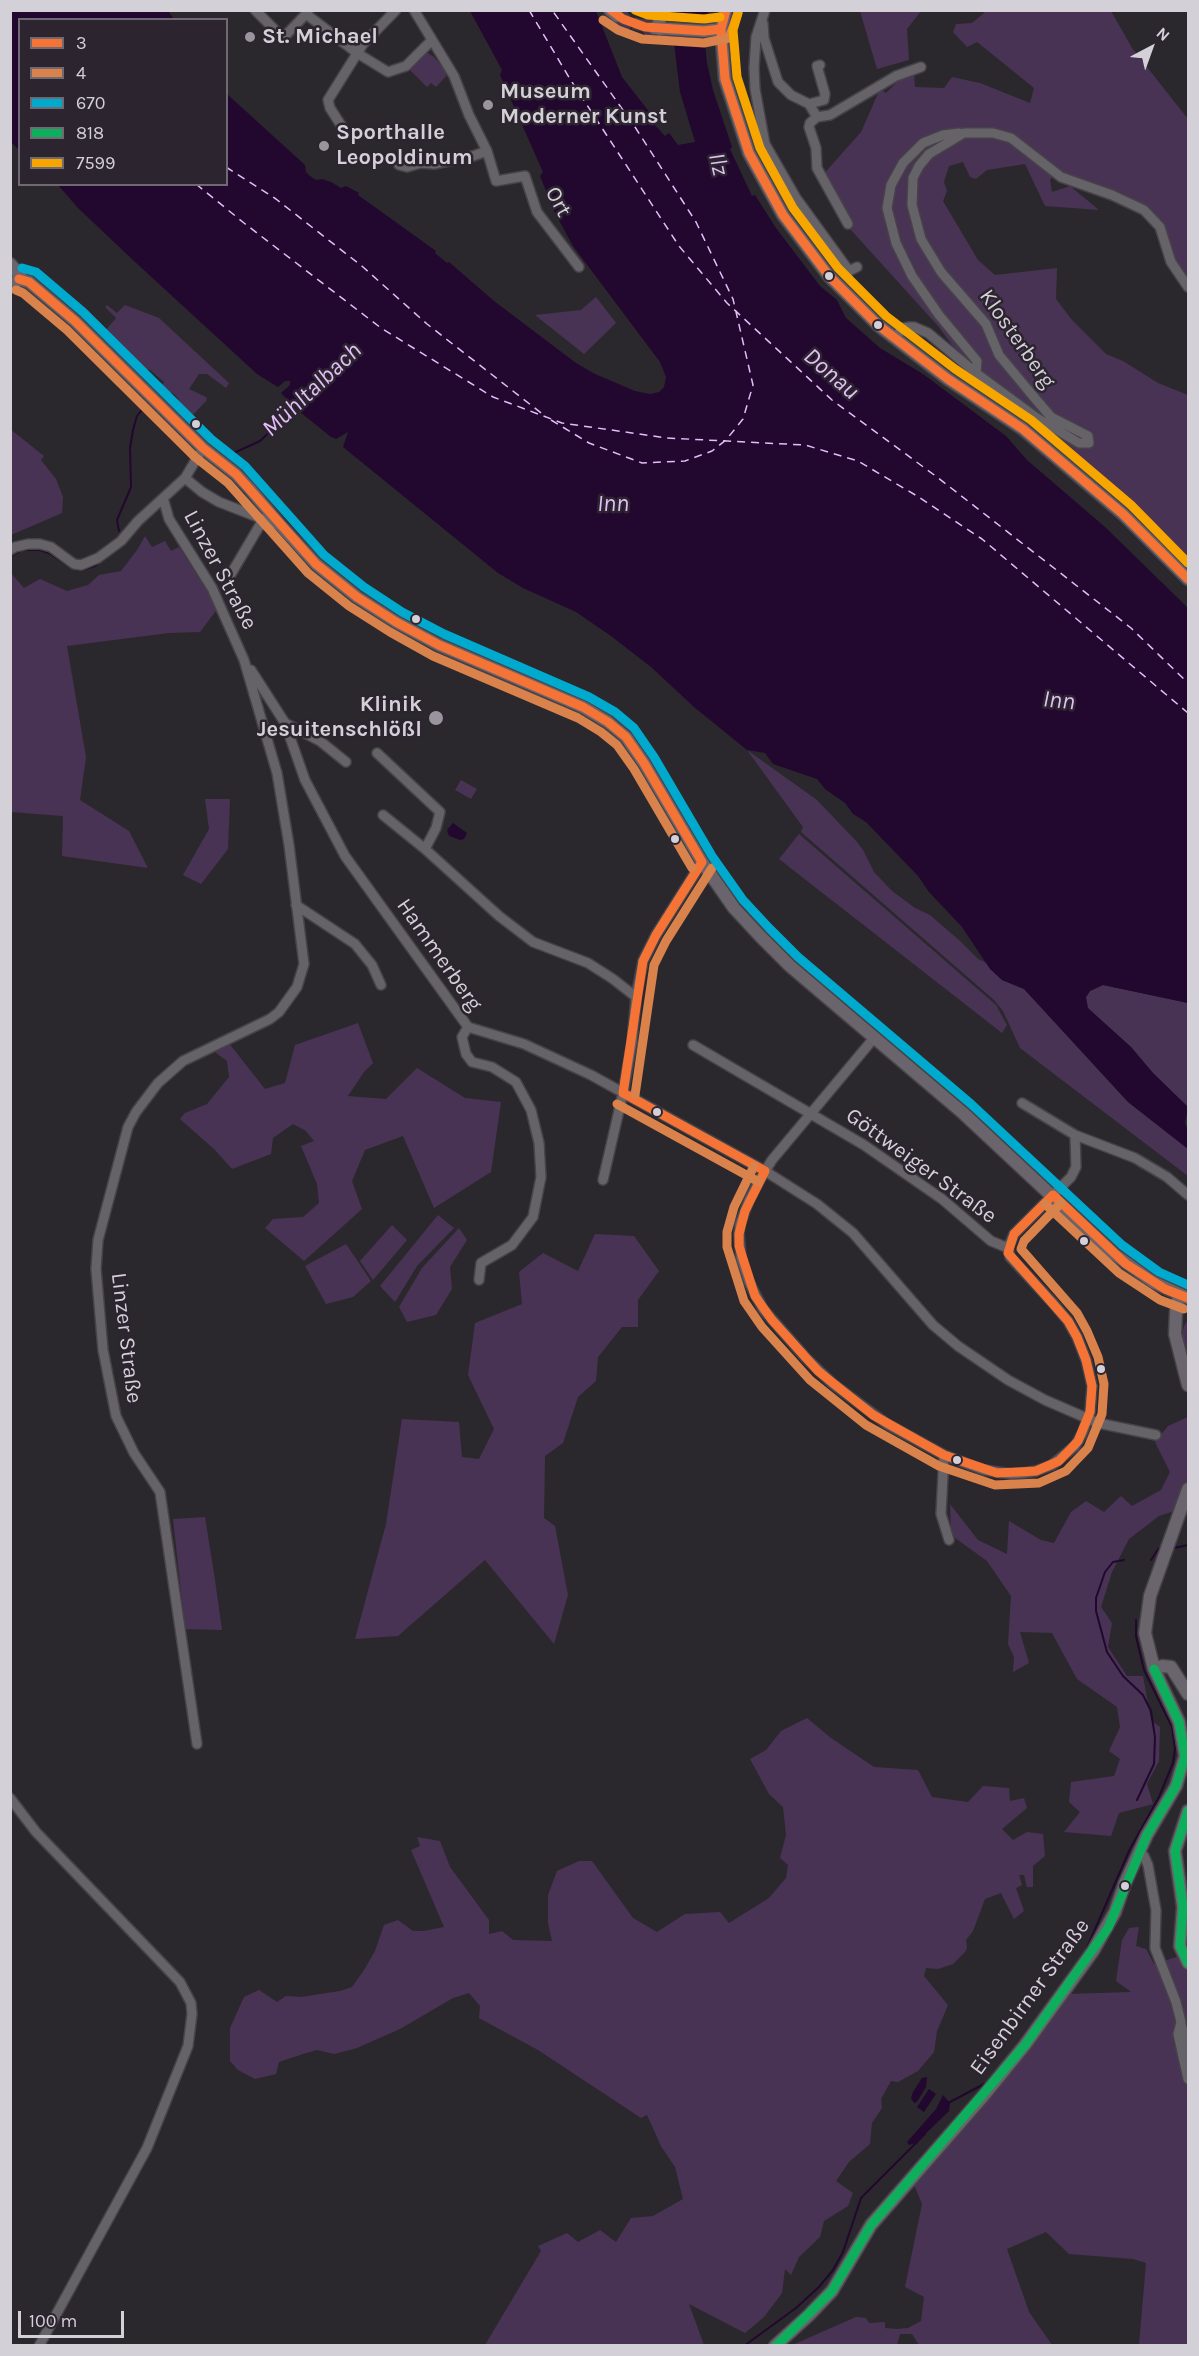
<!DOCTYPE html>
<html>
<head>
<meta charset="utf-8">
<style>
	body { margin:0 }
	#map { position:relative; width:1199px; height:2356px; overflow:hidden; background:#2b282d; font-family:Karla,sans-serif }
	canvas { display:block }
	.frame { position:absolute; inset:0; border:12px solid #d4d0d7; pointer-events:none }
	.legend { position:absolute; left:18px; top:18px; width:210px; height:168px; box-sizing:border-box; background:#2c2530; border:2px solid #6f6973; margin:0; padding:8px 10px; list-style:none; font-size:18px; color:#d4d0d7 }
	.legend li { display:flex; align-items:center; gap:12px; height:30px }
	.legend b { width:30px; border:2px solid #6f6973 }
	.north { position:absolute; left:1121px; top:18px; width:60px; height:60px; -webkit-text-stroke:4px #2c2530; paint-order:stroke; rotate:41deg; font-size:16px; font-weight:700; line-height:24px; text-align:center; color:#d4d0d7 }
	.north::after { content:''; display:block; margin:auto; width:21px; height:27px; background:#d4d0d7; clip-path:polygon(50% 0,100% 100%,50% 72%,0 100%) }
	.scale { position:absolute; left:18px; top:2311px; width:106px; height:27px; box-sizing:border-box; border:3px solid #d4d0d7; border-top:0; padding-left:8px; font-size:18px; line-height:21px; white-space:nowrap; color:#d4d0d7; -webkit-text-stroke:4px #2c2530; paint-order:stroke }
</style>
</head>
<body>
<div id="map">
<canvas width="1199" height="2356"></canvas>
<div class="frame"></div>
<ul class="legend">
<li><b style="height:8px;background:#f57335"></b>3</li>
<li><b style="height:8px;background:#da824b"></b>4</li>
<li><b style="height:8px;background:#00a9ce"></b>670</li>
<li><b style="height:8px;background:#0daf5c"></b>818</li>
<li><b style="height:8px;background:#f7a600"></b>7599</li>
</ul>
<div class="north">N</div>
<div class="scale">100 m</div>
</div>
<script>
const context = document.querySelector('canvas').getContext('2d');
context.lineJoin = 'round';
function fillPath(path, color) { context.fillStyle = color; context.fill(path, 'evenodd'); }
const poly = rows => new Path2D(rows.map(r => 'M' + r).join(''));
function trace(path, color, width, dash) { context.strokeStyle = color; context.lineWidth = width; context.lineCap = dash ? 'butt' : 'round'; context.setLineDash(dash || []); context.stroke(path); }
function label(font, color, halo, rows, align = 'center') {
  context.font = font + ' Karla,sans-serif'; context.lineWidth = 5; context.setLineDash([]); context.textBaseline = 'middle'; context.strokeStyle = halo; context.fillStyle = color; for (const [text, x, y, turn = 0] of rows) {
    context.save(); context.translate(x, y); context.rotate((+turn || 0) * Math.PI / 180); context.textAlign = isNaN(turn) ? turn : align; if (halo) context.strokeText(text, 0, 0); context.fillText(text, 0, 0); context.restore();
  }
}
fillPath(poly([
	[619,11,627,11,631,20,631,28,628,30,618,30,614,19],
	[642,11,655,11,652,34,646,37,641,28,644,21],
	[860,11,921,11,907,29,909,60,877,69],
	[983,11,1111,11,1132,48,1188,119,1188,283,1141,205,1122,193,1056,172,1050,180,1052,192,1070,186,1099,210,1045,206,1025,164,987,170,976,179,970,177,963,162,949,166,944,182,947,191,943,201,978,260,995,275,1057,268,1056,299,1072,320,1106,354,1123,361,1158,383,1188,395,1188,562,969,368,938,326,851,230,821,177,861,132,880,89,886,93,902,77,914,73,915,87,944,88,952,77,980,83,1030,103,1034,88,977,42,967,47,953,32,956,24,972,23,984,13],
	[426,52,434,57,448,74,436,87,431,83,427,87,410,70,413,64],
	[596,297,616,323,584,354,535,315,581,310],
	[107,305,117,313,125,305,159,318,229,383,226,388,207,374,199,374,189,389,206,397,207,400,186,422,171,408,179,400,174,394,161,388,164,382,149,369,140,379,90,331,95,325,105,331,116,318,105,307],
	[10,429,44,456,41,460,56,479,63,497,62,513,11,535],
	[145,536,152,547,165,541,171,551,179,547,218,608,200,632,169,633,67,646,86,757,80,800,129,831,148,868,62,856,63,816,11,812,10,572,24,588,40,579,67,591,88,585,99,575,121,571,137,550],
	[747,750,817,800,857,842,863,850,874,872,892,891,915,908,930,915,960,941,978,959,987,963,1002,980,1024,989,1128,1102,1188,1149,1188,1176,1020,1048,1003,1011,994,1000,801,832,803,827],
	[461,780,477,789,471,799,455,790],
	[205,799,230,799,228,849,201,884,183,875,209,829],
	[799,834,996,1005,1007,1025,1002,1033,779,859],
	[1103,985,1188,1003,1188,1107,1153,1073,1131,1047,1087,1008,1086,997,1090,991],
	[358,1023,373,1063,364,1072,348,1096,386,1099,417,1068,465,1098,501,1102,491,1172,434,1208,403,1136,365,1150,352,1181,362,1209,304,1261,265,1228,273,1219,303,1217,319,1203,317,1184,301,1146,314,1141,306,1131,293,1124,273,1138,271,1154,232,1169,215,1150,180,1119,185,1113,207,1104,229,1077,227,1061,212,1050,228,1042,265,1089,285,1083,295,1045],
	[438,1215,454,1228,417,1266,395,1302,380,1286],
	[392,1225,407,1240,373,1280,360,1261],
	[459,1228,467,1240,450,1267,452,1289,436,1315,407,1322,399,1307,422,1268],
	[595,1234,634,1236,659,1271,638,1300,638,1327,622,1327,598,1357,596,1381,578,1397,563,1443,545,1456,544,1518,555,1526,568,1595,554,1644,485,1560,398,1636,355,1639,386,1524,402,1419,459,1422,462,1457,479,1459,494,1429,468,1375,475,1323,522,1304,519,1272,543,1253,578,1271],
	[346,1244,371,1281,353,1297,326,1304,305,1266],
	[1188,1320,1188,1357,1185,1356,1181,1338,1184,1326],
	[1188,1417,1188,1481,1177,1510,1159,1516,1129,1539,1112,1572,1101,1607,1112,1623,1108,1647,1127,1676,1143,1676,1151,1720,1160,1727,1159,1761,1147,1784,1153,1804,1119,1813,1111,1836,1064,1832,1080,1812,1069,1802,1071,1782,1114,1776,1120,1759,1109,1751,1120,1727,1117,1707,1077,1679,1052,1633,1020,1632,1029,1663,1013,1672,1014,1657,1008,1644,1011,1596,987,1561,951,1535,950,1504,978,1540,1007,1554,1009,1521,1041,1540,1054,1543,1071,1512,1086,1501,1104,1512,1121,1496,1132,1506,1161,1490,1170,1472,1155,1442,1168,1426],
	[205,1517,215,1580,222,1630,185,1629,173,1519],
	[807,1718,831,1738,874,1767,918,1770,932,1797,968,1802,983,1786,1009,1788,1010,1801,1024,1798,1027,1808,1002,1829,1013,1840,1027,1832,1043,1834,1045,1856,1033,1866,1033,1887,1027,1887,1024,1875,1019,1875,1022,1885,1016,1888,1024,1911,1014,1919,1001,1893,985,1899,973,1931,966,1940,967,1948,965,1952,953,1964,938,1969,926,1968,924,1976,948,2005,937,2031,934,2052,918,2071,898,2082,891,2081,881,2099,882,2108,872,2123,870,2144,849,2162,836,2181,853,2193,848,2206,824,2221,820,2237,799,2257,791,2275,785,2269,782,2293,764,2317,745,2333,689,2304,704,2345,485,2345,541,2251,538,2246,567,2233,578,2242,600,2230,616,2242,631,2218,653,2216,683,2199,675,2167,661,2146,647,2115,641,2118,538,2050,479,2018,480,2006,469,1993,453,1998,400,2029,357,2048,334,2054,317,2050,303,2054,279,2062,276,2074,255,2079,238,2070,230,2061,230,2028,244,1997,259,1990,277,2002,286,1996,301,1997,340,1991,352,1987,364,1970,375,1951,384,1925,398,1920,413,1931,424,1931,444,1927,411,1850,420,1846,417,1837,440,1841,450,1867,489,1920,489,1934,502,1931,513,1940,552,1941,548,1923,548,1895,557,1871,579,1861,592,1861,633,1918,657,1932,685,1914,720,1912,729,1923,769,1898,786,1878,788,1865,780,1858,786,1835,783,1807,769,1794,750,1759,766,1750,781,1731],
	[1188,1857,1188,2345,1139,2345,1146,2263,1133,2259,1069,2254,1046,2232,1007,2249,1029,2312,1052,2345,919,2345,912,2334,900,2334,897,2345,790,2346,856,2317,866,2318,869,2323,885,2322,885,2328,897,2329,908,2328,921,2321,924,2297,905,2287,922,2204,913,2182,1068,1994,1131,1992,1116,1981,1122,1940,1129,1928,1139,1927,1136,1946,1146,1949,1154,1964,1186,1954]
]), '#483354');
fillPath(poly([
	[10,11,168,11,174,19,20,20,19,150,11,142],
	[470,11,596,11,622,77,654,118,654,124,665,136,669,133,678,145,695,142,680,92,670,11,708,11,705,43,707,63,713,90,732,147,730,149,752,196,755,195,776,228,820,286,837,300,846,318,880,348,923,374,1006,436,1027,460,1105,527,1188,608,1188,1003,1103,985,1090,991,1086,997,1088,1008,1131,1047,1153,1073,1188,1107,1185,1123,1188,1130,1188,1149,1128,1102,1024,989,1002,980,990,969,962,927,929,892,918,876,866,822,853,814,845,803,825,789,817,779,773,764,765,753,747,750,694,707,651,667,611,636,576,612,523,588,498,573,343,447,348,432,336,439,331,437,295,408,281,393,290,385,290,381,285,381,278,387,257,374,134,261,78,208,58,185,226,184,227,94,305,165,306,172,310,176,316,180,322,179,331,182,341,188,346,186,359,193,358,195,436,251,435,253,447,263,449,262,494,301,576,363,595,374,635,391,650,394,659,392,664,387,666,377,660,362,573,246,555,213,540,176,543,172,500,75,502,70],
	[453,823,467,833,464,839,460,840,449,836,447,830],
	[927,2077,926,2087,917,2102,914,2103,911,2098,913,2092,922,2078],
	[929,2089,936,2094,924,2112,917,2107],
	[943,2095,950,2103,949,2111,916,2143,909,2145,907,2142,936,2109]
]), '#22072f');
trace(poly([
	[225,457,260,441,295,408],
	[119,531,117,520,131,487,130,448,133,430,137,416,149,401],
	[10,557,21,550,40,550,49,553,73,569,81,570,95,566,118,548],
	[1174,1548,1188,1545],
	[1124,1560,1113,1562,1105,1572,1096,1598,1096,1611,1107,1652,1123,1676,1143,1695,1151,1711,1155,1737,1154,1764,1137,1800],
	[1151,1560,1159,1548],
	[1012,2052,1086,1950,1130,1849,1159,1797,1173,1763,1175,1749,1172,1727,1144,1670,1136,1636,1136,1620],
	[948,2103,988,2082],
	[744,2346,796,2308,819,2287,833,2270,843,2252,861,2198,925,2134]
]), '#22072f', 2);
trace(poly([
	[529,10,570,79,679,246,727,303,832,400,937,477,1131,628,1188,683],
	[226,167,276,199,363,267,427,324,545,416],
	[196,184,244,223,381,328,493,397,562,423,667,438,805,445,858,461,917,496,982,539,1188,713],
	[551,420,589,443,642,463,685,461,712,451,726,440,743,419,753,385,733,299,696,222,635,127,552,10]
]), '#e4bdf9', 1.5, [8, 6]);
trace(poly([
	[617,16,632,23,654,28]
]), '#444146', 12, [12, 6]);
const minor = poly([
	[255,10,283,38,308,12],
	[414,10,454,76,469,115,487,151,496,181,525,176,537,212,579,267],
	[765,10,756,37,754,68,755,89,765,144,796,198,849,271,857,267],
	[306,14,357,53,388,72,406,66,432,40],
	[763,23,764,38,778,82,791,95,809,104,817,117],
	[809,104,824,100,825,94,817,66,820,65],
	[346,133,330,108,328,100,363,44,396,10],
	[959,133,943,135,923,143,903,163,891,185,887,208,896,243,912,276,939,315,977,361,976,373],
	[399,165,407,167,421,163,434,164,473,156,487,151],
	[848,224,817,168,816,148,809,127,810,123,817,117,830,115,896,76,921,67],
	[894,338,904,328,909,327,914,327,928,333,976,373,1037,418,1079,443,1089,443,1088,436,1051,417,1033,396,999,355,986,324,941,272,921,239,912,205,913,178,919,166,929,154,964,133,993,133,1011,138,1061,177,1112,195,1144,210,1160,227,1171,262,1188,287],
	[185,478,202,492,219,502,278,525],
	[163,498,169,519,212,588,244,660,277,773,289,845,304,964,297,987,279,1012,270,1019,183,1061,158,1083,136,1112,128,1127,98,1240,96,1269,103,1350,116,1416,134,1453,160,1492,197,1744],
	[10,550,15,547,28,544,40,544,51,547,74,564,81,565,98,558,121,541,138,521,185,478,203,448],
	[231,574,264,518],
	[251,670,285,723,305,780,345,856,468,1027,462,1037,466,1054,472,1062,492,1067,516,1082,531,1110,539,1143,541,1177,533,1217,512,1245,481,1263,479,1280],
	[285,723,320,741,346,762],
	[377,753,440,812,436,828,425,849],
	[383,815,425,849,499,916,533,942,588,963,613,979,636,997],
	[296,905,355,944,372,965,381,985],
	[468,1027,524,1044,591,1075,765,1171,817,1204,853,1233,933,1325,958,1346,1008,1380,1045,1400,1098,1423,1156,1435],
	[874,1038,772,1160,760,1179,749,1200,740,1224,739,1234,741,1258,749,1282,763,1309,806,1358,833,1384,887,1424,944,1455,984,1470,1011,1474,1024,1473,1036,1471,1052,1465,1075,1446,1082,1434,1090,1412,1092,1386,1086,1360,1077,1337,1068,1321,1052,1302,1010,1257,1008,1248,1014,1234,1071,1177,1076,1167,1075,1135],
	[693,1045,864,1145,942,1199,991,1241,1008,1248],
	[1022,1103,1075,1135,1135,1158,1167,1177,1188,1195],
	[603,1180,623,1093,632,1043,636,997,643,961,656,935,702,862],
	[944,1455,941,1514,949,1540],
	[10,1798,36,1832,180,1982,191,2003,192,2014,188,2046,147,2148,39,2346],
	[1139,1853,1144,1856,1148,1865,1156,1910,1155,1948,1176,2002,1181,2022,1178,2034,1188,2079],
	[1182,2027,1188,2054]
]);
const major = poly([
	[610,10,617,16],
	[658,10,660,29],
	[726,10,721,29,725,79,749,153,783,215,829,276,878,325,948,379,1023,429,1123,514,1188,579],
	[654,28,704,31,721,29],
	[10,264,20,275,19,279],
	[19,279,29,282,75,321,203,448,236,474,250,489,281,526,316,564,357,597,396,622,439,645,583,707,608,722,626,737,644,763,702,862,734,908,760,936,790,966,963,1113,1114,1254,1153,1282,1188,1298],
	[10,287,19,279],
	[1179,1295,1176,1312,1175,1334,1188,1385],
	[1154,1669,1162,1666,1171,1667,1188,1694],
	[1188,1811,1175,1851,1183,1907,1180,1946,1188,1963],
	[775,2346,809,2315,832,2291,871,2225,985,2094,1025,2045,1093,1951,1115,1912,1125,1883,1147,1835,1176,1786,1185,1756,1179,1722,1154,1669,1145,1633,1150,1596,1188,1489]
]);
trace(minor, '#464348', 12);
trace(major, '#464348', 15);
trace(minor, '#666368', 9);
trace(major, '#6a646d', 12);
trace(poly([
	[611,10,623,19,645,27,704,31,721,29],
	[726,10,721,29,725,79,749,153,783,215,829,276,878,325,948,379,1023,429,1123,514,1188,579],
	[19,279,29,282,75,321,203,448,236,474,316,564,357,597,396,622,439,645,583,707,608,722,626,737,644,763,702,862],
	[623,1093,643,961,656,935,702,862],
	[623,1093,765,1171],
	[765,1171,745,1211,739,1234,739,1246,755,1296,772,1320,818,1371,873,1415,944,1455,997,1473,1036,1471,1059,1461,1078,1441,1090,1412,1092,1386,1086,1360,1077,1337,1068,1321,1008,1253,1014,1234,1053,1195],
	[1053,1195,1126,1264,1165,1289,1188,1298]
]), '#f57335', 9);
trace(poly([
	[603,20,618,30,642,39,704,43,729,38,738,13],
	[16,290,23,293,67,330,195,457,228,483,308,573,349,606,390,632,433,656,578,718,601,732,617,745,634,769,692,868],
	[635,1095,654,965,666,941,712,868],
	[617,1104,759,1182],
	[754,1166,734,1207,727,1232,727,1247,744,1301,762,1327,810,1380,866,1425,939,1466,995,1485,1039,1483,1066,1471,1088,1448,1102,1414,1104,1384,1098,1357,1087,1331,1077,1313,1021,1249,1024,1241,1061,1203],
	[1045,1204,1119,1273,1160,1300,1184,1309]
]), '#da824b', 9);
trace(poly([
	[22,268,36,272,83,312,211,439,245,466,324,555,364,587,402,612,444,634,589,697,615,712,634,728,654,757,712,856,743,900,769,928,798,957,971,1104,1122,1245,1159,1272,1188,1285]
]), '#00a9ce', 9);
trace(poly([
	[1188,1811,1175,1851,1183,1907,1180,1946,1188,1963],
	[776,2346,832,2291,871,2225,1025,2045,1108,1928,1147,1835,1176,1786,1185,1756,1179,1722,1154,1669]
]), '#0daf5c', 9);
trace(poly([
	[635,10,648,15,704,19,720,17],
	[738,13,733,30,737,77,760,148,793,208,838,268,886,316,955,369,1031,420,1131,505,1188,563]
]), '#f7a600', 9);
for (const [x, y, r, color] of [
	[250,37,6,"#99959c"],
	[488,105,6,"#99959c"],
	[324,146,6,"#99959c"],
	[829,276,5,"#d4d0d7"],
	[878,325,5,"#d4d0d7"],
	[196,424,5,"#d4d0d7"],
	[416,619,5,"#d4d0d7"],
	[436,718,8,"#99959c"],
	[675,839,5,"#d4d0d7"],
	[657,1112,5,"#d4d0d7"],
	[1084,1241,5,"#d4d0d7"],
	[1101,1369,5,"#d4d0d7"],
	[957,1460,5,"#d4d0d7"],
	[1125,1886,5,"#d4d0d7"]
]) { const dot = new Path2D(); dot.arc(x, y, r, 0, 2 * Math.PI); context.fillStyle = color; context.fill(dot); trace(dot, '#2c2530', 2); }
label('bold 22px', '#d4d0d7', '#2c2530', [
	["St. Michael",262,37],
	["Museum",500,92],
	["Moderner Kunst",500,117],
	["Sporthalle",336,133],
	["Leopoldinum",336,158],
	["Klinik",422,705,"right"],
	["Jesuitenschlößl",422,730,"right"]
], 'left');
label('22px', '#d4d0d7', '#2c2530', [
	["Ort",558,202,62],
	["Klosterberg",1017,339,55],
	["Linzer Straße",220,570,62],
	["Hammerberg",439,955,55],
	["Göttweiger Straße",921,1166,36],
	["Linzer Straße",126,1338,83],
	["Eisenbirner Straße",1030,1997,-54]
]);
label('italic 24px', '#e4bdf9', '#2c2530', [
	["Ilz",718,164,77],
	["Donau",831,374,41],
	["Mühltalbach",312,390,-43],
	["Inn",613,504],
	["Inn",1059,701,6]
]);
</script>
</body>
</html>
